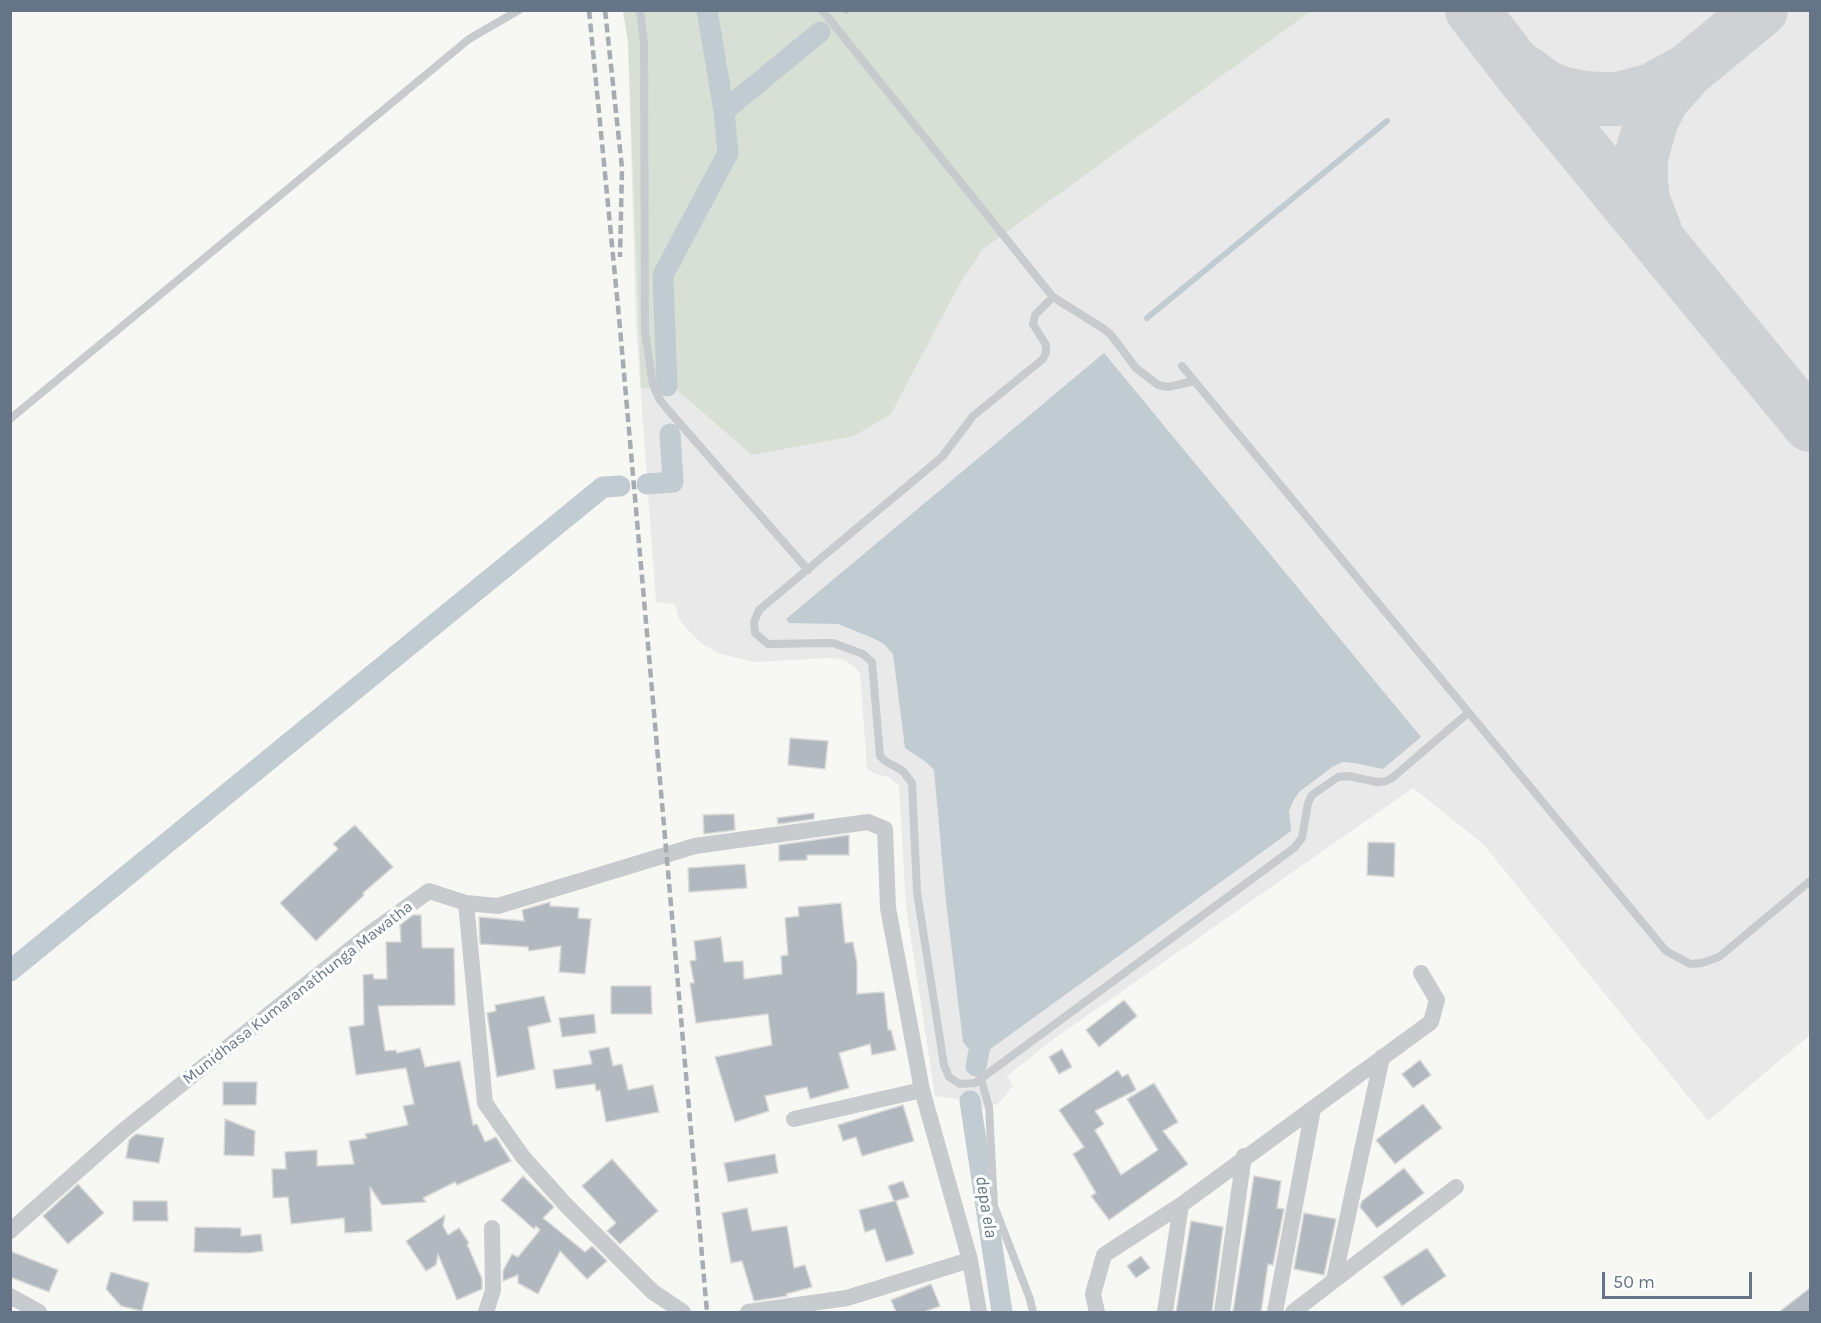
<!DOCTYPE html>
<html>
<head>
<meta charset="utf-8">
<style>
	body { margin:0 }
	#map { position:relative; width:1821px; height:1323px; overflow:hidden; background:#f7f8f4; font-family:Karla,sans-serif }
	canvas { display:block }
	.frame { position:absolute; inset:0; border:12px solid #657587; pointer-events:none }
	.scale { position:absolute; left:1602px; top:1272px; width:150px; height:27px; box-sizing:border-box; border:3px solid #657587; border-top:0; padding-left:8px; font-size:18px; line-height:21px; white-space:nowrap; color:#657587; -webkit-text-stroke:4px #fff; paint-order:stroke }
</style>
</head>
<body>
<div id="map">
<canvas width="1821" height="1323"></canvas>
<div class="frame"></div>
<div class="scale">50 m</div>
</div>
<script>
const context = document.querySelector('canvas').getContext('2d');
context.lineJoin = 'round';
function fillPath(path, color) { context.fillStyle = color; context.fill(path, 'evenodd'); }
const poly = rows => new Path2D(rows.map(r => 'M' + r).join(''));
function trace(path, color, width, dash) { context.strokeStyle = color; context.lineWidth = width; context.lineCap = dash ? 'butt' : 'round'; context.setLineDash(dash || []); context.stroke(path); }
function label(font, color, halo, rows, align = 'center') {
  context.font = font + ' Karla,sans-serif'; context.lineWidth = 6; context.setLineDash([]); context.textBaseline = 'middle'; context.strokeStyle = halo; context.fillStyle = color; for (const [text, x, y, turn = 0] of rows) {
    context.save(); context.translate(x, y); context.rotate((+turn || 0) * Math.PI / 180); context.textAlign = isNaN(turn) ? turn : align; if (halo) context.strokeText(text, 0, 0); context.fillText(text, 0, 0); context.restore();
  }
}
fillPath(poly([
	[623,11,1810,11,1810,1035,1708,1121,1483,844,1413,788,1055,1038,1007,1076,1013,1086,999,1103,978,1110,969,1101,935,1096,906,906,899,786,889,777,875,774,867,768,860,673,852,665,841,659,827,658,753,662,721,654,702,644,686,628,679,619,675,604,656,602,636,328,628,42]
]), '#e8e9e8');
fillPath(poly([
	[623,11,1311,11,983,249,960,283,891,414,854,436,752,455,676,389,641,388,628,42]
]), '#d8e0d5');
fillPath(poly([
	[1104,353,1421,737,1383,769,1354,763,1343,762,1332,767,1299,792,1293,801,1289,811,1291,831,989,1050,979,1052,968,1048,963,1042,946,902,934,770,926,762,905,748,893,654,884,644,875,639,838,624,789,623,786,619]
]), '#c1ccd2');
trace(poly([
	[846,11,847,10],
	[1147,318,1387,121]
]), '#c1ccd2', 6);
trace(poly([
	[724,111,820,32],
	[667,386,663,275,728,153,724,111,707,10],
	[647,484,673,482,670,434],
	[10,971,603,487,620,486],
	[976,1066,984,1026],
	[970,1101,1002,1312]
]), '#c1ccd2', 21);
trace(poly([
	[1472,10,1522,75,1810,425],
	[1524,71,1544,86,1560,93,1583,98,1602,99,1618,99,1652,90,1687,71,1663,98,1652,119,1641,157,1641,182,1643,200,1655,231],
	[1687,71,1761,10]
]), '#cfd2d4', 54);
const building = poly([
	[790,738,828,741,825,769,788,765,790,738],
	[814,813,814,819,778,824,777,818,814,813],
	[734,814,735,830,704,834,703,815,734,814],
	[355,825,393,867,363,893,364,895,316,941,280,903,338,849,333,844,355,825],
	[849,835,849,855,807,855,807,860,779,861,779,845,849,835],
	[1368,842,1395,843,1394,877,1367,875,1368,842],
	[745,864,747,888,689,892,688,868,745,864],
	[550,902,550,906,579,908,578,918,591,919,585,974,559,972,561,946,529,951,528,947,480,944,479,917,524,921,522,910,550,902],
	[841,903,845,943,853,942,857,963,857,994,884,992,888,1030,891,1030,896,1050,872,1055,870,1044,839,1053,849,1088,810,1099,807,1087,765,1096,769,1111,735,1122,715,1057,772,1045,768,1014,696,1023,690,983,694,983,690,961,696,960,694,941,721,937,724,962,743,961,744,979,782,974,781,956,788,955,785,918,799,916,798,907,841,903],
	[413,915,421,915,422,948,454,948,455,1005,378,1006,385,1051,396,1050,397,1053,420,1048,425,1067,460,1061,473,1125,477,1124,485,1142,496,1137,511,1161,457,1185,455,1182,423,1198,426,1202,382,1205,370,1187,372,1231,345,1233,344,1218,291,1224,288,1197,273,1198,272,1169,286,1169,285,1152,317,1150,317,1166,354,1164,349,1141,367,1138,365,1134,408,1125,403,1106,414,1104,406,1068,356,1075,349,1027,364,1025,363,975,373,974,374,979,387,979,386,942,401,942,400,925,413,915],
	[611,986,651,986,652,1014,611,1014,611,986],
	[544,996,551,1022,528,1027,535,1069,497,1077,487,1013,496,1011,495,1005,544,996],
	[1124,1000,1137,1016,1099,1047,1086,1030,1124,1000],
	[594,1014,596,1033,562,1037,559,1018,594,1014],
	[609,1047,613,1066,622,1064,628,1090,653,1085,659,1112,606,1122,600,1090,596,1091,595,1084,556,1089,553,1070,592,1064,589,1051,609,1047],
	[1062,1049,1072,1067,1059,1074,1049,1057,1062,1049],
	[1420,1060,1431,1075,1413,1088,1402,1074,1420,1060],
	[1118,1070,1122,1077,1128,1074,1136,1090,1095,1111,1104,1124,1095,1130,1121,1175,1158,1150,1127,1099,1154,1083,1178,1122,1163,1131,1188,1164,1109,1220,1091,1196,1096,1193,1073,1154,1084,1147,1059,1110,1118,1070],
	[223,1082,257,1082,256,1105,223,1105,223,1082],
	[1423,1104,1442,1128,1395,1164,1376,1140,1423,1104],
	[903,1105,914,1141,862,1156,856,1137,843,1141,838,1125,903,1105],
	[225,1119,255,1131,254,1156,224,1155,225,1119],
	[136,1134,164,1138,159,1163,126,1158,129,1140,136,1134],
	[775,1154,778,1173,728,1182,724,1163,775,1154],
	[612,1159,658,1211,620,1244,607,1231,616,1223,582,1186,612,1159],
	[1404,1168,1424,1193,1377,1228,1360,1207,1362,1201,1404,1168],
	[523,1176,554,1207,543,1218,585,1252,592,1246,607,1261,587,1279,560,1251,538,1294,518,1283,518,1275,503,1281,503,1271,512,1254,518,1257,540,1230,536,1226,534,1229,501,1200,523,1176],
	[1254,1176,1281,1181,1277,1208,1284,1209,1273,1265,1268,1264,1261,1312,1233,1312,1254,1176],
	[903,1181,909,1197,896,1201,914,1254,886,1262,875,1229,865,1232,859,1210,894,1201,888,1186,903,1181],
	[78,1184,104,1213,68,1244,43,1216,78,1184],
	[133,1201,167,1201,168,1221,133,1221,133,1201],
	[747,1208,752,1231,787,1226,794,1268,805,1265,812,1287,786,1294,787,1296,754,1301,742,1261,731,1263,722,1213,747,1208],
	[1304,1213,1336,1219,1324,1275,1294,1269,1304,1213],
	[445,1215,443,1226,448,1235,459,1228,469,1243,467,1244,482,1279,482,1289,457,1300,438,1254,436,1265,426,1271,406,1241,445,1215],
	[1191,1221,1223,1227,1212,1312,1176,1312,1191,1221],
	[195,1227,241,1228,241,1236,261,1234,263,1251,249,1253,194,1252,195,1227],
	[1427,1248,1446,1276,1402,1306,1383,1277,1427,1248],
	[10,1251,58,1270,49,1292,10,1277,10,1251],
	[1141,1256,1150,1268,1136,1278,1127,1266,1141,1256],
	[111,1272,149,1283,142,1311,121,1306,106,1289,111,1272],
	[931,1284,940,1306,924,1312,896,1312,891,1300,931,1284],
	[1810,1288,1810,1312,1779,1312,1810,1288]
]);
fillPath(building, '#b2b8bf');
trace(building, '#d9d9d7', 1.5);
trace(poly([
	[640,10,644,43,645,332,653,385,660,400,669,411,808,570],
	[822,10,1053,297,1104,329,1111,335,1136,368,1158,385,1168,387,1194,381],
	[1053,297,1035,315,1033,324,1046,345,1046,352,1043,359,973,416,942,457,759,610,754,622,755,633,768,644,833,643,863,654,872,662,880,756,885,761,903,771,912,783,917,892,944,1065,949,1077,960,1084,975,1083,1294,848,1302,838,1308,803,1312,795,1338,777,1348,776,1377,782,1386,781,1392,778,1468,713],
	[1182,366,1666,951,1690,964,1702,963,1719,957,1810,881],
	[10,419,469,39,519,10],
	[981,1079,989,1107,994,1206,1030,1299,1033,1312]
]), '#c7cbce', 8);
trace(poly([
	[466,903,485,1103,523,1157,565,1204,653,1292,683,1312],
	[794,1119,922,1090],
	[10,1231,124,1130,372,932,429,891,466,903,498,906,695,846,868,822,885,829,888,908,922,1090,970,1260,979,1312],
	[1334,1280,1382,1057],
	[10,1296,39,1312],
	[486,1312,493,1290,492,1228],
	[748,1312,847,1298,970,1260],
	[1097,1312,1093,1294,1104,1255,1181,1205,1431,1022,1437,1000,1421,973],
	[1165,1312,1181,1205],
	[1222,1312,1244,1156],
	[1275,1312,1313,1109],
	[1293,1312,1456,1187]
]), '#c7cbce', 16);
trace(poly([
	[589,10,619,317,707,1312],
	[605,10,622,168,620,257]
]), '#a7acb3', 4.5, [9, 4.5]);
label('16px', '#657587', '#fff', [
	["Munidhasa Kumaranathunga Mawatha",298,993,-38]
]);
label('italic 18px', '#607783', '#fff', [
	["depa ela",986,1207,81]
]);
</script>
</body>
</html>
